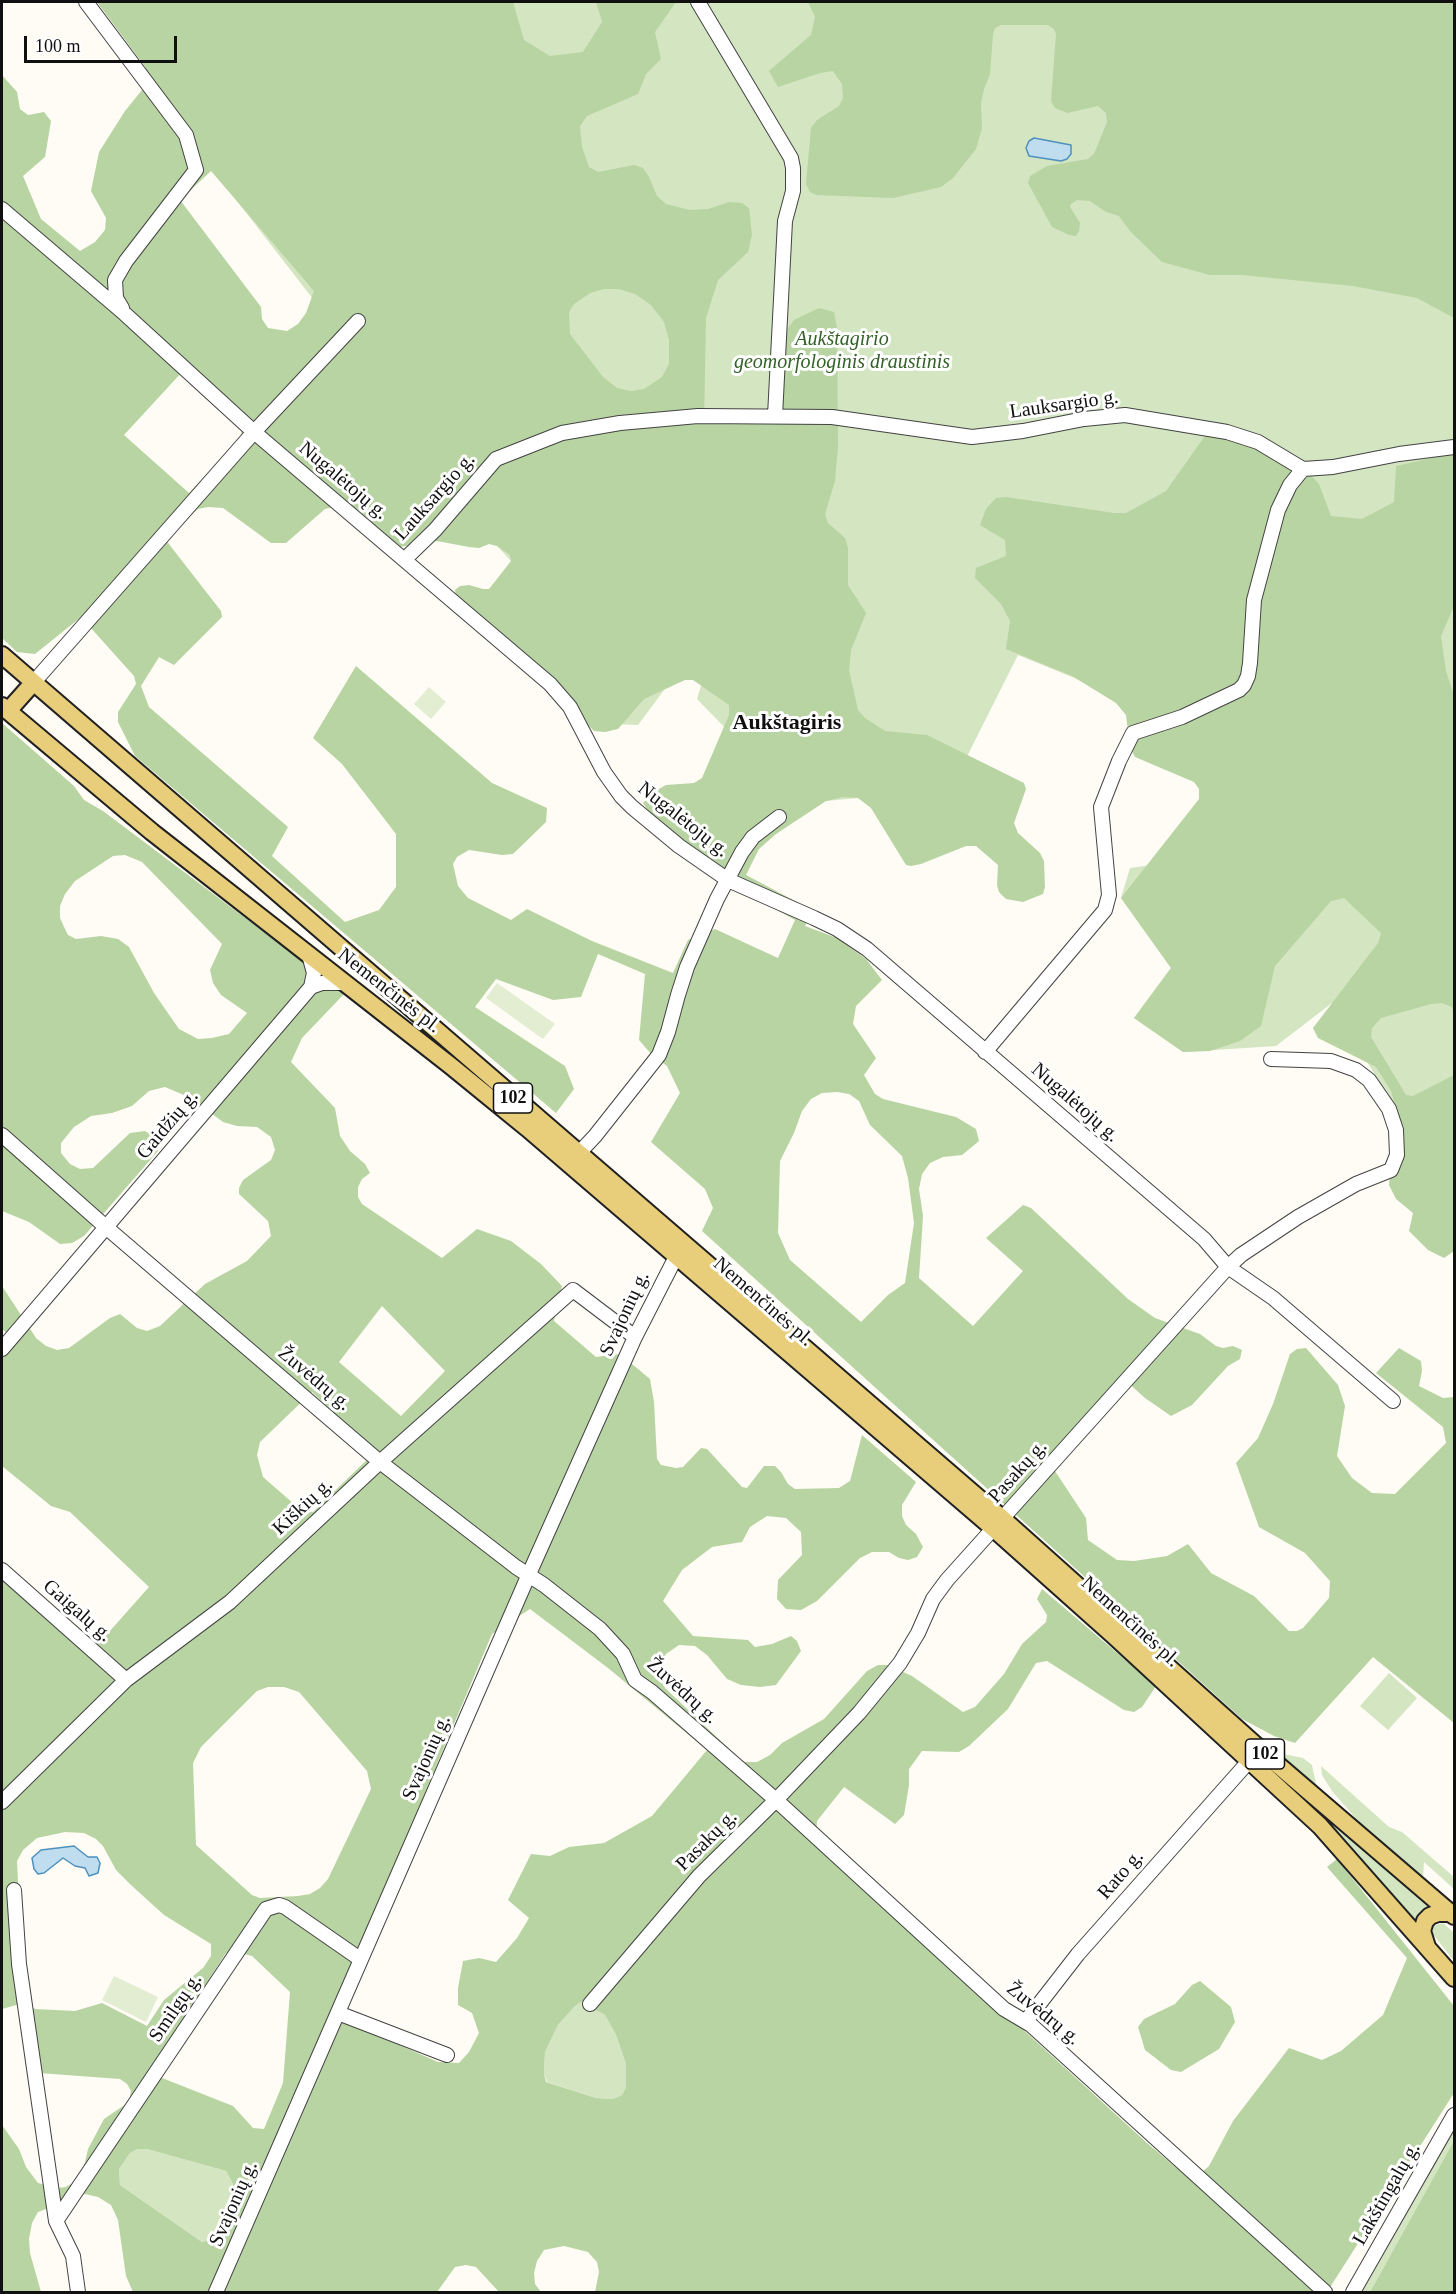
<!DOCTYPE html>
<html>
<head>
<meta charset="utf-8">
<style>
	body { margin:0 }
	#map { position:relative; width:1456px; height:2294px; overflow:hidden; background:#fefcf4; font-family:Georgia,serif }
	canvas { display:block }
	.frame { position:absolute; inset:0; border:3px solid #101010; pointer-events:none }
	.scale { position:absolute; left:24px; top:36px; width:153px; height:27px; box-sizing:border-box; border:3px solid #101010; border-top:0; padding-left:8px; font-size:18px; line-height:21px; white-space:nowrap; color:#101010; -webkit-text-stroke:4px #fff; paint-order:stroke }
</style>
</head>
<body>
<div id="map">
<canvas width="1456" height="2294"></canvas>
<div class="frame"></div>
<div class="scale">100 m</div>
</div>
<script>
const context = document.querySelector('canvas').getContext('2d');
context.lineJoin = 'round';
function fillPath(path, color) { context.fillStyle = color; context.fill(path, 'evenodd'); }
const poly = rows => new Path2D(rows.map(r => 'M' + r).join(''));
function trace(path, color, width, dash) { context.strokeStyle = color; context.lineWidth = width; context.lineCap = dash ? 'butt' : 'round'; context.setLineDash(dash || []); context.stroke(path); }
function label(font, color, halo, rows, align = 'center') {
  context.font = font + ' Georgia,serif'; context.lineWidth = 6; context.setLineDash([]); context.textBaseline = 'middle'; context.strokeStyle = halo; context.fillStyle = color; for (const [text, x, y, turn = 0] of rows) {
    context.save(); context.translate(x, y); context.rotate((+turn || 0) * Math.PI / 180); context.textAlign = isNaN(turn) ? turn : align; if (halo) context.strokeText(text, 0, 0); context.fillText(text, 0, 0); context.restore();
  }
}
fillPath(poly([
	[97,2,1454,2,1454,1130,1421,1152,1332,1003,1276,1046,1183,1052,1134,1018,1171,968,1121,898,1130,868,1180,861,1211,787,1131,701,1018,655,930,830,858,798,826,801,733,736,697,699,704,676,684,663,638,725,585,723,482,617,511,561,487,535,344,339,206,161,193,129],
	[1389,1673,1417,1698,1388,1730,1360,1706],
	[1243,1742,1433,1907,1418,1925,1240,1745],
	[1273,1752,1303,1758,1312,1765,1316,1784,1325,1795],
	[1321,1766,1389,1827,1402,1832,1454,1877,1454,1889,1424,1862,1423,1878,1402,1865,1373,1838,1332,1791,1322,1775],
	[1443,1923,1454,1933,1454,1961,1433,1934,1433,1926],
	[581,2002,605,2015,616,2035,626,2064,626,2087,622,2095,613,2099,596,2098,547,2082,544,2074,545,2052,558,2025,575,2006],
	[1454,2126,1454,2142,1370,2292,1359,2292],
	[138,2149,147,2149,226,2171,233,2184,218,2238,202,2242,120,2185,119,2169,130,2153]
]), '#d3e5c1');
fillPath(poly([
	[97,2,513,2,524,40,550,56,583,52,602,22,596,2,676,2,655,32,661,59,646,74,638,94,587,116,580,126,582,147,589,167,598,172,634,165,643,168,649,177,657,196,666,204,690,210,708,209,729,202,742,203,749,208,752,235,748,252,718,280,706,318,704,423,779,422,786,331,794,320,819,308,834,312,837,328,838,446,835,481,825,514,828,523,845,538,848,548,848,585,866,613,851,650,849,670,858,710,865,718,885,731,927,735,1024,783,1026,789,1014,823,1018,833,1040,853,1044,861,1045,887,1043,894,1023,902,1006,899,999,892,997,885,998,865,976,846,966,846,921,864,911,866,906,865,871,808,858,798,843,797,826,801,776,834,759,849,746,875,812,910,805,926,837,938,866,959,882,980,856,1006,853,1024,876,1058,864,1075,875,1094,883,1099,956,1117,976,1129,979,1141,962,1155,943,1157,930,1163,922,1174,919,1189,923,1216,919,1278,973,1326,1023,1271,986,1238,1023,1205,1031,1208,1128,1299,1155,1318,1200,1334,1216,1346,1223,1348,1233,1346,1242,1350,1240,1359,1228,1366,1192,1405,1171,1416,1145,1398,1125,1380,1047,1459,1086,1518,1088,1540,1117,1560,1134,1561,1167,1556,1188,1544,1211,1573,1254,1596,1289,1631,1297,1631,1303,1628,1329,1598,1330,1581,1305,1553,1259,1527,1236,1463,1258,1438,1273,1404,1290,1354,1297,1349,1306,1348,1338,1385,1345,1406,1337,1456,1352,1478,1372,1493,1395,1494,1446,1443,1443,1427,1376,1373,1399,1348,1421,1361,1422,1371,1419,1386,1443,1398,1454,1397,1454,1723,1373,1657,1295,1743,1274,1736,1242,1719,702,1231,713,1208,705,1189,651,1142,680,1093,667,1066,652,1055,639,1040,645,974,598,954,581,997,553,1000,496,979,475,1007,565,1066,574,1089,556,1113,135,756,118,722,118,712,136,684,134,676,81,617,35,654,17,652,2,638,2,75,17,92,20,109,28,115,44,112,51,121,45,157,23,176,41,219,80,251,95,242,105,230,106,218,91,191,99,152,125,111,142,90,146,68],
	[211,171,314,291,306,313,298,324,287,331,268,328,262,319,261,307,180,200],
	[604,289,619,289,635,294,651,305,664,322,669,340,669,364,662,377,644,389,631,391,617,388,603,377,570,334,569,312,574,304,590,293],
	[183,371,242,427,241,437,189,493,124,435],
	[343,505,358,510,399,547,437,541,469,547,479,548,489,544,497,546,510,555,511,561,489,589,483,589,469,585,460,586,455,590,456,597,594,731,605,732,618,729,644,699,685,680,693,680,729,705,729,715,702,778,694,783,666,785,657,790,643,803,672,847,731,885,795,920,778,958,715,929,688,940,673,973,592,941,527,909,511,920,468,898,458,886,453,864,457,857,469,850,502,855,513,854,546,822,547,808,492,783,356,666,313,738,342,764,396,834,396,887,379,910,345,922,272,856,288,827,149,707,141,686,159,657,174,665,222,617,221,611,165,539,198,509,208,507,223,508,271,543,286,543,325,509],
	[837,1092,849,1094,859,1101,870,1125,902,1156,908,1178,914,1223,905,1283,888,1295,861,1322,790,1260,778,1233,780,1161,794,1133,802,1111,811,1099,822,1093],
	[808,2,1454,2,1454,318,1417,298,1353,286,1242,275,1210,275,1162,262,1130,231,1119,216,1106,212,1090,201,1077,200,1071,204,1070,207,1080,223,1079,231,1076,236,1069,235,1052,227,1028,183,1030,176,1047,166,1088,159,1094,154,1107,122,1106,113,1098,106,1067,113,1055,108,1051,101,1056,34,1054,29,1048,25,1001,25,995,28,993,34,990,74,984,89,981,103,982,128,976,149,953,178,941,187,893,198,816,195,810,192,806,184,811,128,817,120,839,106,843,98,842,84,833,71,820,73,778,87,769,71,811,35,815,17],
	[1207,433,1241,442,1310,474,1319,484,1331,516,1362,519,1394,502,1396,466,1454,453,1454,606,1441,636,1446,671,1454,696,1454,1017,1452,1007,1442,1003,1431,1004,1381,1018,1372,1028,1371,1037,1406,1095,1413,1096,1454,1075,1454,1251,1444,1258,1428,1250,1409,1231,1413,1213,1396,1199,1389,1185,1390,1174,1399,1162,1403,1131,1391,1091,1376,1067,1318,1038,1313,1028,1378,943,1381,933,1344,898,1331,901,1275,966,1261,1026,1240,1041,1210,1051,1183,1052,1134,1018,1171,968,1121,898,1199,799,1199,789,1194,782,1135,757,1130,748,1126,715,1116,703,1072,676,1006,649,1010,621,1001,604,975,578,976,568,1006,556,1005,540,980,525,986,509,996,498,1006,497,1114,513,1126,513,1166,491],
	[2,723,74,786,84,800,103,811,345,993,302,1038,291,1062,335,1108,340,1136,350,1151,365,1164,370,1173,362,1179,358,1187,358,1197,362,1204,442,1258,477,1229,511,1241,541,1264,562,1286,554,1321,596,1357,620,1354,650,1379,654,1402,657,1459,661,1465,676,1468,683,1467,701,1448,707,1449,742,1487,747,1488,764,1466,775,1466,781,1472,788,1484,795,1489,839,1488,850,1481,862,1435,916,1482,902,1505,902,1516,906,1525,916,1534,923,1547,917,1557,908,1560,899,1558,889,1552,872,1552,860,1558,817,1601,801,1610,786,1609,777,1599,778,1580,802,1555,801,1532,786,1518,767,1516,750,1527,742,1542,712,1547,682,1570,663,1601,693,1636,748,1640,755,1647,772,1644,791,1636,797,1641,801,1651,776,1685,760,1687,741,1685,727,1679,707,1655,695,1646,679,1645,666,1654,660,1666,665,1688,743,1762,757,1762,770,1755,782,1743,824,1719,867,1671,878,1665,888,1665,912,1676,963,1712,975,1707,1004,1674,1022,1644,1046,1622,1047,1615,1037,1599,1042,1589,1156,1686,1142,1707,1134,1712,1124,1710,1047,1661,1036,1663,1008,1709,969,1746,959,1752,922,1751,909,1769,909,1785,904,1815,895,1824,844,1787,817,1821,816,1840,1147,2143,1192,2181,1209,2166,1233,2121,1289,2048,1322,2060,1341,2051,1383,2015,1407,1958,1327,1867,1337,1859,1454,2006,1454,2093,1327,2292,595,2292,599,2272,597,2262,588,2252,564,2246,544,2250,537,2261,534,2273,535,2284,541,2292,499,2292,476,2267,466,2265,455,2267,437,2292,133,2292,126,2276,118,2220,111,2205,98,2197,85,2194,38,2212,32,2223,29,2239,30,2253,41,2292,2,2292,2,2125,19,2149,26,2167,38,2183,58,2188,66,2187,76,2181,82,2175,88,2149,104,2119,129,2102,131,2091,127,2084,120,2079,39,2073,20,2004,2,2009,2,1577,77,1646,97,1643,109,1632,149,1587,70,1512,51,1506,2,1466,2,1356,14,1340,2,1329,2,1286,36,1338,46,1346,57,1350,69,1348,110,1318,120,1314,137,1328,147,1331,160,1326,205,1284,247,1261,271,1236,268,1221,239,1194,239,1188,243,1180,271,1160,275,1150,271,1137,257,1127,237,1126,223,1122,191,1098,165,1087,149,1091,132,1106,112,1113,91,1116,74,1127,61,1143,61,1153,70,1164,80,1169,93,1168,130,1133,145,1131,157,1139,158,1151,84,1236,72,1243,60,1244,29,1222,2,1211],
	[125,855,142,862,222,944,210,970,213,983,221,995,247,1013,229,1034,212,1038,198,1039,179,1029,154,993,129,947,118,939,101,936,76,939,68,935,65,929,60,918,60,906,65,894,75,881,113,856],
	[382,1306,445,1371,401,1416,339,1362],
	[312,1392,375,1452,313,1512,302,1511,263,1477,257,1455,260,1442],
	[530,1609,608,1668,707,1750,652,1816,604,1843,569,1847,550,1856,531,1854,508,1900,529,1918,517,1938,496,1962,479,1958,463,1961,458,1988,458,2005,472,2013,479,2033,469,2052,459,2063,438,2062,331,2015,492,1634],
	[268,1687,284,1687,299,1692,367,1771,371,1789,328,1879,320,1888,310,1894,298,1896,260,1898,252,1895,196,1845,193,1763,201,1747,257,1691],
	[65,1832,84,1833,96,1839,103,1846,116,1870,131,1885,164,1915,211,1944,211,1956,203,1968,164,2000,147,2026,102,2003,75,2011,35,2009,29,2004,21,1945,17,1861,23,1850,37,1838],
	[226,1953,240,1953,252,1956,290,1992,283,2083,264,2129,253,2128,233,2106,157,2076,153,2065],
	[581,2002,605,2015,616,2035,626,2064,626,2087,622,2095,613,2099,596,2098,546,2082,544,2074,545,2052,558,2025,575,2006],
	[138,2149,147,2149,226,2171,233,2184,218,2238,202,2242,120,2185,119,2169,130,2153],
	[1200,1981,1231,2007,1235,2022,1219,2049,1181,2072,1171,2070,1145,2050,1138,2027,1144,2019,1175,2004,1192,1985],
	[1454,2141,1454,2292,1370,2292]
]), '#b8d4a2');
fillPath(poly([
	[429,687,446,702,431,719,414,704],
	[497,983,555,1024,543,1039,486,998],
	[114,1976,158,1997,146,2022,102,2000]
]), '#e3edd2');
const water = poly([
	[1034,138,1071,145,1071,154,1067,159,1061,161,1029,156,1026,148,1029,141,1034,138],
	[74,1846,88,1857,97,1857,100,1863,98,1873,89,1876,85,1868,75,1866,63,1858,44,1873,38,1874,34,1869,32,1858,41,1850,74,1846]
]);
fillPath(water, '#bfddef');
trace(water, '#4e90be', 1.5);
const minor = poly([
	[86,2,186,135,196,170,126,261,115,280,116,298,122,308],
	[698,2,791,158,793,168,793,191,785,221,775,416],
	[2,209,125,314,254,432,550,684,570,707,604,772,621,796,632,807,679,846,728,880,814,918,837,929,867,949,1204,1239,1228,1267,1273,1298,1393,1401],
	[405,559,435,530,496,459,562,433,620,423,698,416,832,417,972,437,1023,431,1084,419,1125,415,1227,432,1258,442,1303,469,1333,467,1399,454,1454,447],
	[33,683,254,432,358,321],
	[309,955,314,973,311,987],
	[985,1052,1105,910,1109,895,1101,807,1119,761,1133,733,1182,717,1239,690,1244,685,1248,676,1250,663,1254,600,1278,510,1290,485,1303,469],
	[2,1135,107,1228,380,1462,516,1567,544,1585,600,1629,623,1654,635,1680,652,1692,776,1800,1004,2009,1031,2025,1325,2292],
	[578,1154,595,1136,659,1055,668,1032,678,995,687,967,717,899,742,852,753,837,779,817],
	[2,1349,311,987,322,983,344,983],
	[2,1570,126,1680],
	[2,1802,126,1680,230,1602,380,1462,573,1290,635,1337],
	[14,1890,19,1964,56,2221,73,2256,78,2292],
	[590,2004,699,1876,776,1800,859,1713,900,1663,918,1633,933,1599,947,1580,1228,1267,1241,1255,1298,1217,1356,1184,1391,1170,1397,1155,1396,1130,1389,1109,1369,1080,1356,1070,1331,1061,1271,1059],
	[338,2013,447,2055],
	[1026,2021,1078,1954,1250,1760],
	[56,2221,266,1909,279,1905,285,1907,360,1959],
	[216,2292,529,1574,635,1337,681,1247],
	[1353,2292,1454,2115]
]);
const major = poly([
	[2,655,1003,1519,1271,1759,1454,1916],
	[2,706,152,832,451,1066,527,1128,994,1529,1113,1635,1320,1826,1454,1978],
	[8,711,33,683],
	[1427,1947,1422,1931,1425,1921,1430,1916,1438,1913,1451,1913]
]);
trace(minor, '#434343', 16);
trace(major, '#212121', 20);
trace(minor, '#fff', 14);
trace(major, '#e8ce7a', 16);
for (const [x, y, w] of [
	[513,1098,39],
	[1265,1754,39]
]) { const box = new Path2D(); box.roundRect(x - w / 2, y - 15, w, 30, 4.5); context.fillStyle = '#fff'; context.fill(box); trace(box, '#101010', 1.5); }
label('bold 18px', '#101010', null, [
	["102",513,1098],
	["102",1265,1754]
]);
label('italic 20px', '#336127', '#fff', [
	["Aukštagirio",842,340],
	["geomorfologinis draustinis",842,363]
]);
label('20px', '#101010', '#fff', [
	["Lauksargio g.",1064,405,-8],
	["Nugalėtojų g.",343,481,40],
	["Lauksargio g.",435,497,-48],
	["Nugalėtojų g.",683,820,38],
	["Nemenčinės pl.",389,991,38],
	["Nugalėtojų g.",1075,1103,41],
	["Gaidžių g.",168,1125,-50],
	["Nemenčinės pl.",763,1302,41],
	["Svajonių g.",625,1314,-65],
	["Žuvėdrų g.",314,1379,40],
	["Pasakų g.",1018,1472,-48],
	["Kiškių g.",303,1507,-43],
	["Gaigalų g.",77,1611,41],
	["Nemenčinės pl.",1130,1622,42],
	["Žuvėdrų g.",682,1691,42],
	["Svajonių g.",427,1758,-66],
	["Pasakų g.",707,1841,-45],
	["Rato g.",1121,1875,-49],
	["Smilgų g.",176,2008,-56],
	["Žuvėdrų g.",1043,2014,39],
	["Lakštingalų g.",1387,2194,-60],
	["Svajonių g.",234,2204,-66]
]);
label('bold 22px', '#101010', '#fff', [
	["Aukštagiris",787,723]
]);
</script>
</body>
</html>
